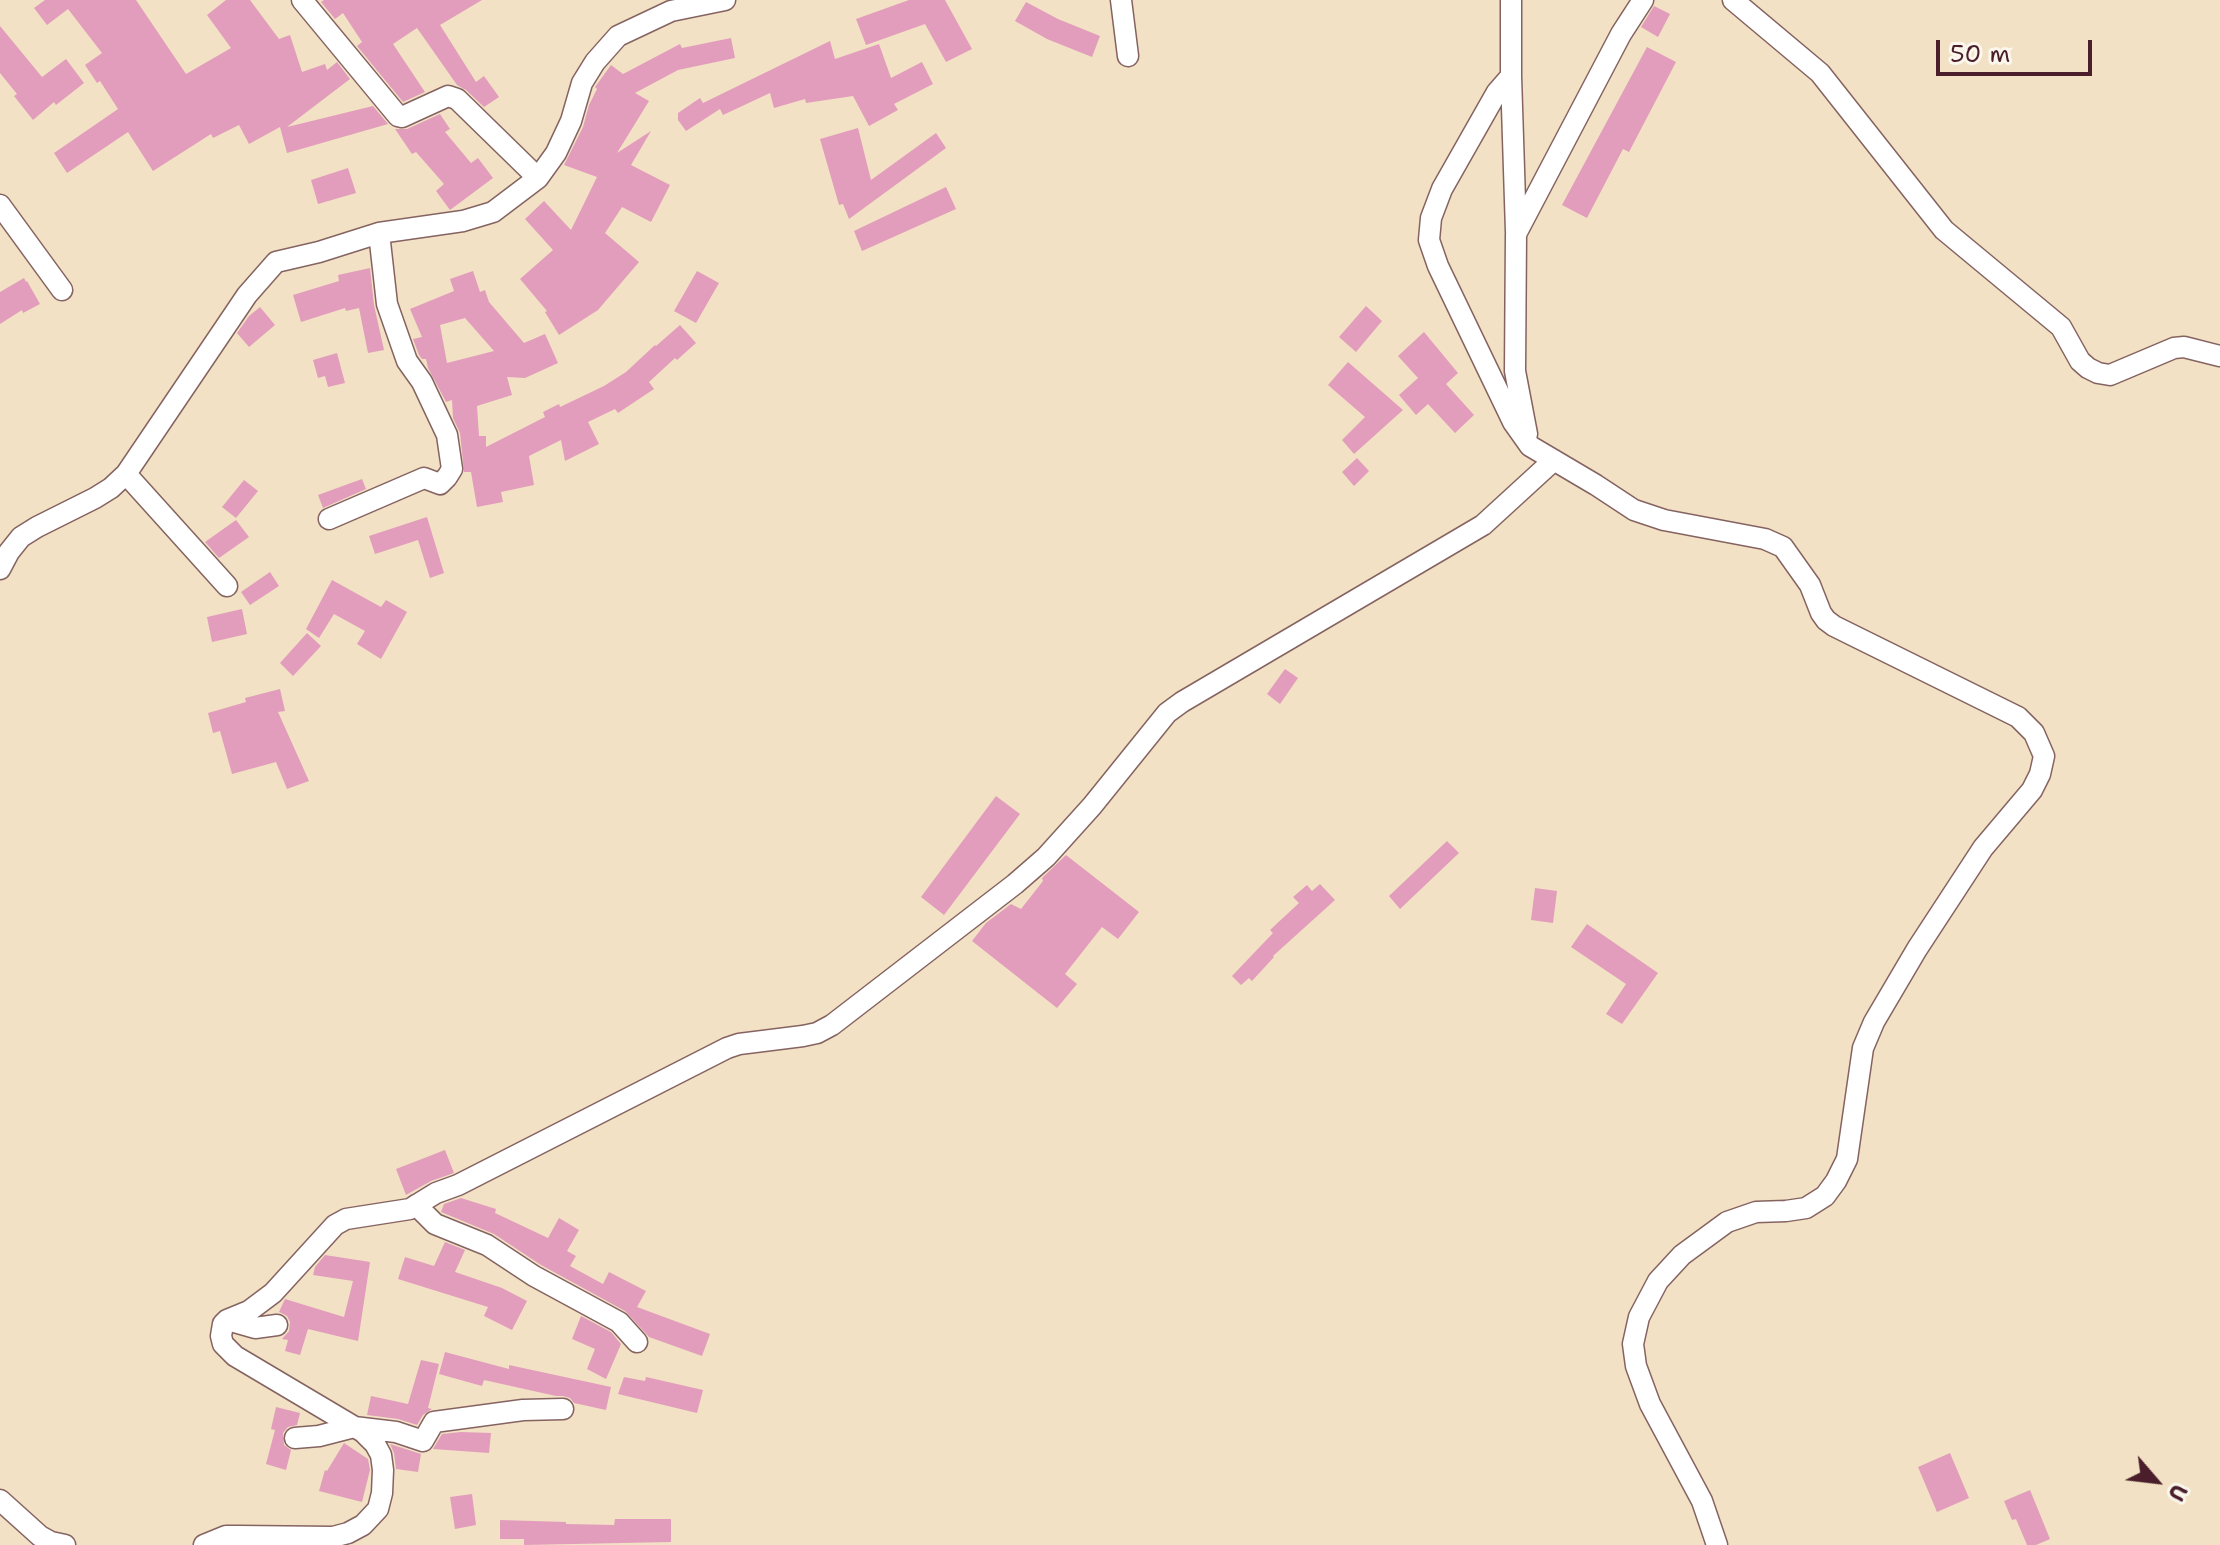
<!DOCTYPE html>
<html>
<head>
<meta charset="utf-8">
<style>
	body { margin:0 }
	#map { position:relative; width:2220px; height:1545px; overflow:hidden; background:#f2e1c4; font-family:"Shantell Sans",sans-serif }
	canvas { display:block }
	.north { position:absolute; left:2116px; top:1441px; width:80px; height:80px; -webkit-text-stroke:6px #fbf7ec; paint-order:stroke; rotate:118deg; font-size:22px; font-weight:700; line-height:32px; text-align:center; color:#4a1f2b }
	.north::after { content:''; display:block; margin:auto; width:28px; height:36px; background:#4a1f2b; clip-path:polygon(50% 0,100% 100%,50% 72%,0 100%) }
	.scale { position:absolute; left:1936px; top:40px; width:156px; height:36px; box-sizing:border-box; border:4px solid #4a1f2b; border-top:0; padding-left:10px; font-size:24px; line-height:28px; white-space:nowrap; color:#4a1f2b; -webkit-text-stroke:6px #fbf7ec; paint-order:stroke }
</style>
</head>
<body>
<div id="map">
<canvas width="2220" height="1545"></canvas>
<div class="north">U</div>
<div class="scale">50 m</div>
</div>
<script>
const context = document.querySelector('canvas').getContext('2d');
context.lineJoin = 'round';
function fillPath(path, color) { context.fillStyle = color; context.fill(path, 'evenodd'); }
const poly = rows => new Path2D(rows.map(r => 'M' + r).join(''));
function trace(path, color, width, dash) { context.strokeStyle = color; context.lineWidth = width; context.lineCap = dash ? 'butt' : 'round'; context.setLineDash(dash || []); context.stroke(path); }
fillPath(poly([
	[45,0,136,0,186,74,231,48,207,15,226,0,250,0,279,39,290,35,302,72,325,64,327,70,337,62,350,79,287,127,373,106,388,124,287,153,280,127,249,144,239,125,213,138,211,134,153,171,128,132,67,173,54,153,118,109,100,81,97,83,85,65,102,53,68,9,47,25,34,8],
	[324,0,482,0,440,25,476,82,484,76,499,97,484,107,466,90,457,85,417,28,393,44,425,92,403,102,357,46,362,42,343,13,335,19,321,2],
	[909,0,945,0,972,49,946,62,925,24,866,45,856,19],
	[1026,2,1058,19,1100,36,1092,57,1047,39,1015,21],
	[1654,6,1670,14,1658,37,1641,27],
	[0,26,42,77,66,59,84,83,56,105,54,102,33,120,14,96,17,94,0,73],
	[731,38,735,58,678,70,635,93,649,101,617,153,651,131,631,165,670,185,651,222,622,207,605,233,639,262,598,310,559,335,545,312,547,311,520,279,553,250,525,219,544,201,571,230,597,177,564,165,583,127,589,105,597,89,595,87,611,65,623,74,680,44,682,48],
	[830,41,835,59,879,44,891,78,922,62,933,84,894,104,898,110,869,126,853,96,806,103,805,99,774,108,770,93,723,115,720,109,686,131,678,120,678,113,700,98,703,103],
	[1647,47,1676,62,1629,152,1623,149,1587,218,1562,205],
	[440,114,450,129,445,132,471,163,478,158,493,178,450,210,436,191,444,184,416,152,412,154,395,129,407,129],
	[858,128,871,180,936,133,946,148,849,219,843,204,839,205,820,139],
	[348,168,356,193,318,204,311,180],
	[946,187,956,209,862,251,854,231],
	[370,268,374,305,384,350,368,353,359,308,346,311,345,308,301,322,293,295,339,281,338,275],
	[473,271,480,292,485,290,489,302,524,343,545,334,558,363,525,378,507,377,512,395,477,406,479,436,486,436,486,447,545,417,543,412,559,404,560,407,604,386,626,372,655,345,656,346,680,325,696,343,677,360,675,358,649,382,654,389,618,413,615,409,588,422,599,444,565,461,561,440,529,456,534,485,501,492,503,502,477,507,471,472,464,472,460,433,453,418,452,400,446,402,428,368,426,359,422,359,419,355,413,339,422,337,410,309,454,291,450,279],
	[465,318,494,351,447,363,440,325],
	[697,271,719,283,696,323,674,311],
	[24,278,26,282,27,281,40,304,23,313,22,310,0,324,0,292],
	[1366,306,1382,321,1356,352,1339,337],
	[260,307,275,325,249,347,237,333,249,316],
	[1424,332,1458,373,1446,384,1474,415,1455,433,1428,404,1416,415,1399,395,1418,378,1398,356],
	[337,353,345,383,328,387,325,376,318,378,313,360],
	[1348,362,1403,410,1354,454,1342,440,1365,417,1328,385],
	[1357,458,1369,471,1354,486,1342,472],
	[362,479,366,489,323,508,318,495],
	[244,480,258,491,236,518,222,507],
	[427,517,444,573,430,578,418,540,375,554,369,536],
	[236,520,249,537,219,558,205,542],
	[270,572,279,586,250,605,241,592],
	[332,580,381,607,386,600,407,612,381,659,357,644,365,631,334,614,319,638,306,629],
	[242,609,247,634,212,642,207,617],
	[307,633,321,646,293,676,280,663],
	[1285,669,1298,678,1280,704,1267,694],
	[280,689,285,711,278,712,309,781,287,789,276,762,232,774,220,731,213,733,208,713,246,702,245,698],
	[996,796,1020,814,944,915,921,897],
	[1447,841,1459,853,1400,909,1389,896],
	[1066,855,1139,912,1118,939,1102,927,1065,974,1077,984,1057,1008,972,941,986,923,1011,904,1021,909,1043,881,1042,878],
	[1320,884,1335,900,1273,956,1274,957,1252,981,1249,978,1241,985,1232,976,1273,933,1270,930,1299,903,1293,897,1307,885,1312,891],
	[1535,888,1557,891,1553,923,1531,920],
	[1587,924,1658,973,1622,1024,1606,1014,1626,984,1571,947],
	[445,1150,454,1173,431,1181,406,1195,396,1169],
	[461,1198,496,1209,495,1213,548,1238,559,1218,579,1230,567,1251,576,1256,570,1266,603,1284,609,1272,646,1291,637,1307,710,1334,702,1356,649,1337,625,1311,541,1265,494,1234,441,1212,444,1204],
	[445,1242,465,1250,455,1272,502,1288,527,1301,512,1330,484,1316,488,1307,398,1279,405,1257,434,1266],
	[325,1255,370,1262,358,1341,308,1329,300,1355,285,1351,288,1340,282,1339,289,1331,290,1322,287,1316,279,1312,285,1299,344,1317,353,1281,313,1275,315,1267],
	[581,1316,611,1332,621,1344,606,1379,587,1369,595,1349,572,1339],
	[445,1352,509,1369,509,1365,611,1387,606,1410,574,1403,570,1398,563,1396,556,1396,484,1380,482,1386,439,1374],
	[421,1360,439,1364,428,1408,432,1409,423,1415,417,1425,398,1419,367,1415,371,1396,408,1404],
	[624,1377,645,1381,646,1377,703,1390,697,1413,618,1394],
	[276,1407,300,1413,297,1425,288,1427,283,1433,284,1445,291,1450,286,1470,266,1464,275,1430,271,1429],
	[461,1432,491,1433,489,1453,433,1449,442,1434],
	[344,1443,368,1459,370,1470,362,1502,319,1491,325,1470,327,1471],
	[390,1444,421,1454,418,1472,396,1469,394,1453],
	[1950,1453,1969,1498,1937,1512,1918,1467],
	[2030,1490,2050,1539,2036,1545,2027,1545,2016,1519,2012,1520,2004,1501],
	[472,1494,476,1525,455,1529,450,1497],
	[615,1519,671,1519,671,1542,524,1545,524,1539,500,1539,500,1520,566,1522,566,1524,614,1525]
]), '#e29dbc');
const minor = poly([
	[302,0,398,116,402,117,448,96,457,99,538,178],
	[1121,0,1128,56],
	[1511,0,1511,76,1497,92,1442,189,1431,218,1429,240,1438,266,1513,422,1530,446,1596,485,1634,510,1664,520,1765,539,1783,547,1810,585,1821,613,1826,620,1834,626,2018,717,2034,733,2044,756,2040,774,2032,790,1983,848,1917,949,1874,1022,1863,1048,1847,1159,1836,1181,1825,1196,1806,1208,1786,1211,1756,1212,1727,1222,1682,1255,1658,1281,1639,1317,1633,1344,1636,1366,1650,1404,1702,1501,1717,1545],
	[1733,0,1820,73,1944,230,2061,327,2080,361,2088,368,2098,373,2110,375,2174,348,2184,347,2220,356],
	[1511,76,1516,232],
	[0,205,62,290],
	[1527,434,1515,371,1516,234,1621,34,1643,0],
	[126,474,227,586],
	[329,519,424,478,440,484,447,477,452,469,447,435,422,382,407,361,387,304,379,233],
	[0,569,9,552,21,537,37,527,95,498,111,488,126,474,247,295,276,262,319,252,379,233,463,221,493,212,538,178,556,153,571,121,582,83,595,62,618,36,671,11,725,0],
	[416,1205,435,1224,487,1245,534,1276,619,1322,637,1342],
	[227,1320,255,1328,277,1325],
	[295,1438,319,1436,354,1427,396,1432,423,1441,434,1422,523,1410,563,1409],
	[0,1500,40,1536,51,1542,65,1545],
	[204,1545,226,1536,238,1536,333,1537,348,1533,363,1525,378,1509,382,1493,383,1470,381,1455,375,1444,363,1432,235,1356,223,1344,221,1336,223,1324,227,1320,249,1311,273,1293,335,1225,346,1219,410,1209,436,1193,458,1185,727,1048,739,1044,803,1036,817,1033,832,1025,1015,884,1046,857,1092,806,1167,713,1182,702,1483,525,1554,460]
]);
trace(minor, '#856361', 23);
trace(minor, '#fff', 20);
</script>
</body>
</html>
